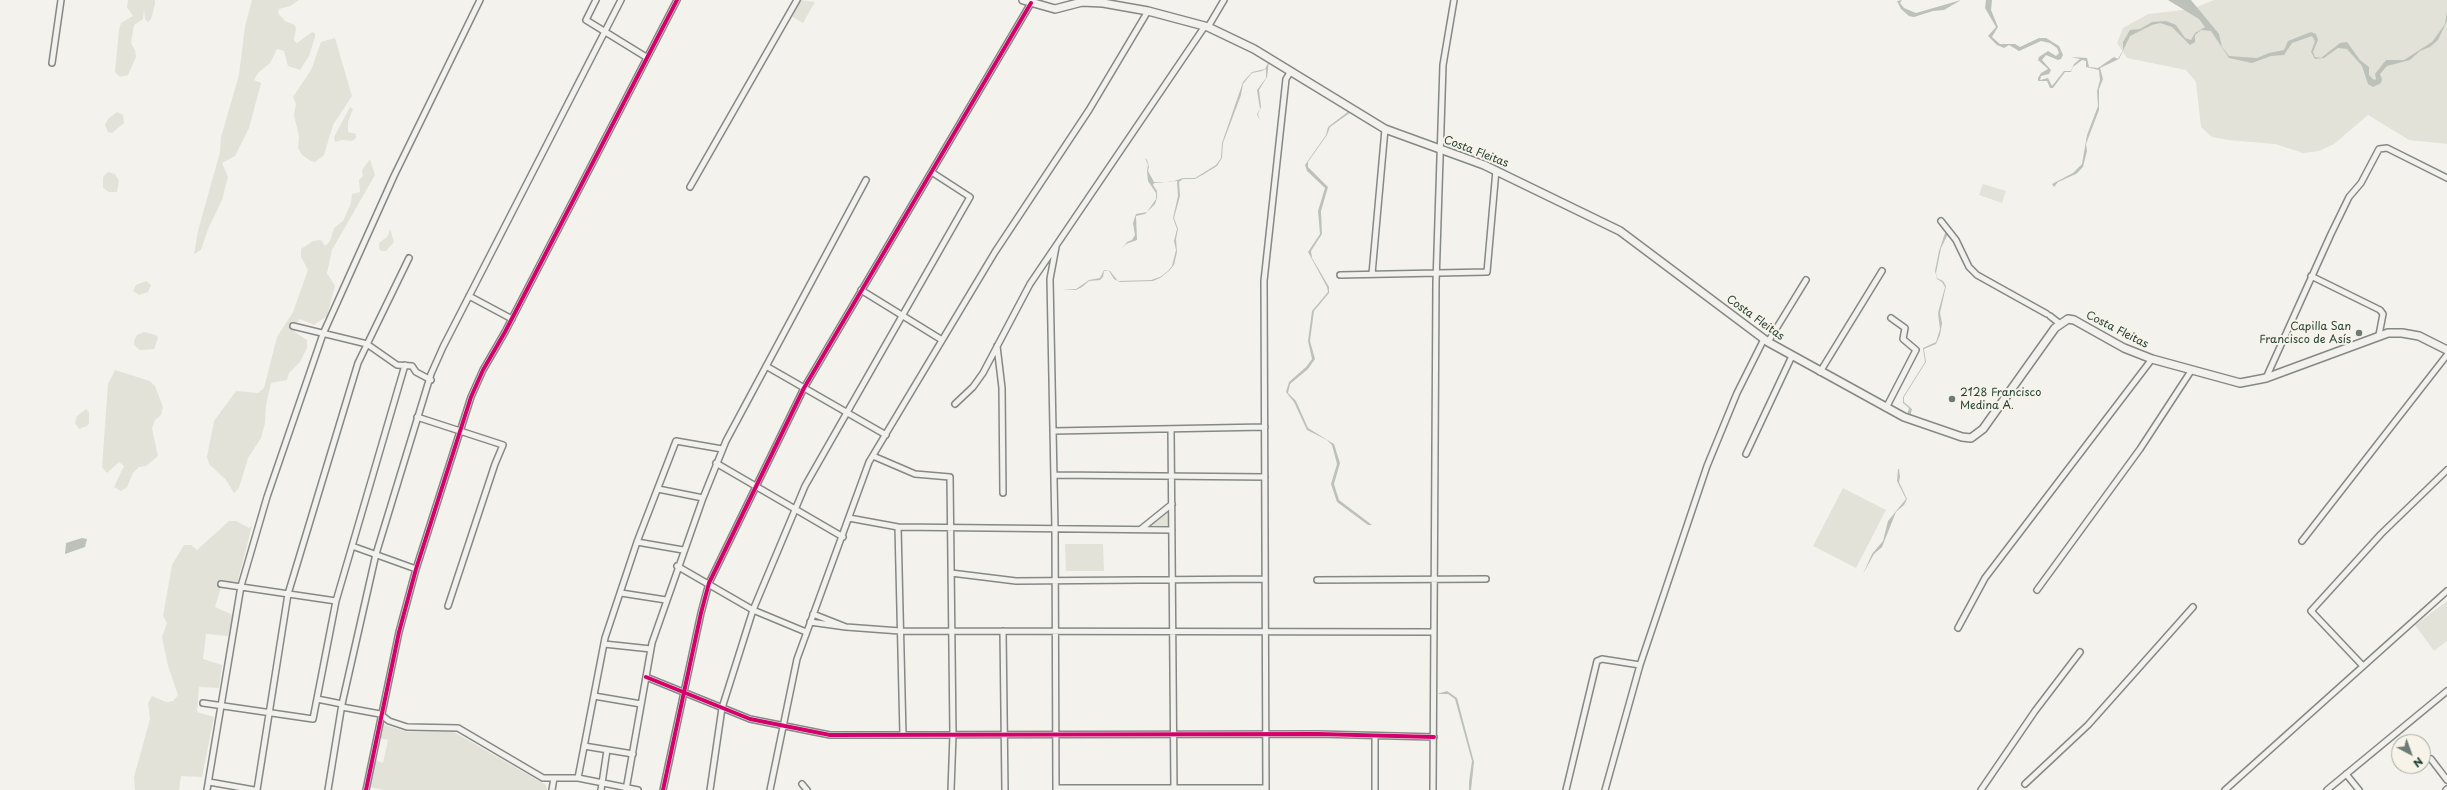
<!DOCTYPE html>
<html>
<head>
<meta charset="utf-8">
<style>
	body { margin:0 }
	#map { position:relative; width:2447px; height:790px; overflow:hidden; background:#f4f2ec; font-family:"Playpen Sans",sans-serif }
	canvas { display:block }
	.north { position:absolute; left:2391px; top:734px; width:40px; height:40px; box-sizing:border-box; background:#f7f3e8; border:1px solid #a1aaa0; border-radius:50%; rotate:139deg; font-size:11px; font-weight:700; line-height:16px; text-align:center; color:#1f3d34 }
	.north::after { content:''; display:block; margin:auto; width:14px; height:18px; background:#6a7c74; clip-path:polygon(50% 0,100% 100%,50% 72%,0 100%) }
</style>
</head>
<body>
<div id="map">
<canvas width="2447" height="790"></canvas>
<div class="north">N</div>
</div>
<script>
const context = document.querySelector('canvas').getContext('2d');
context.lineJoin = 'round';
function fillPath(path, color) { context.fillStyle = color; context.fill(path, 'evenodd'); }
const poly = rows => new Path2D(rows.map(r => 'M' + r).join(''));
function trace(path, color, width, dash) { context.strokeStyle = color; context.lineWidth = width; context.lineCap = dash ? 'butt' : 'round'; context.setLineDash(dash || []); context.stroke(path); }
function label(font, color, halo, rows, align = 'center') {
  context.font = font + ' "Playpen Sans",sans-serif'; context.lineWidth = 4; context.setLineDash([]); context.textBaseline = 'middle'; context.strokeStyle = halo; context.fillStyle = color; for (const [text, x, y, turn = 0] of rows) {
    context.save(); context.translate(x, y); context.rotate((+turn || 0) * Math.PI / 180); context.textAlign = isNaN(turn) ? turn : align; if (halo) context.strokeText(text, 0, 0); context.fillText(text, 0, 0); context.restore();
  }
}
fillPath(poly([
	[128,0,155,0,155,4,151,19,148,22,145,19,144,8,143,19,134,25,131,43,135,50,136,57,128,75,120,77,115,72,119,30,121,23,133,16,127,7],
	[252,0,299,0,290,6,279,9,278,13,285,21,295,25,296,29,294,40,297,43,312,32,315,33,315,37,309,56,300,70,288,66,284,51,277,49,270,63,258,73,254,80,261,83,249,128,235,156,222,163,228,177,222,200,208,229,201,250,194,254,198,231,220,152,221,137,239,75,245,26],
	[800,0,815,2,803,23,791,16],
	[2214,0,2447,0,2447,144,2409,140,2368,115,2334,144,2319,151,2303,153,2275,144,2228,140,2212,137,2201,127,2196,82,2186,70,2127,58,2117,43,2123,28,2148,14,2192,9],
	[335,38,352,96,333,125,324,155,315,162,311,161,302,155,298,148,299,137,294,115,296,104,293,97,311,70,321,42],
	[350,107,353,109,348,122,348,132,356,134,356,138,352,141,342,140,335,142,334,137],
	[117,112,123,115,124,123,112,133,108,132,105,125,108,119],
	[370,159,375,175,332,250,327,273,335,286,327,316,314,325,300,319,295,325,295,332,307,340,307,348,300,362,289,373,287,380,271,383,266,405,265,423,261,438,248,458,239,488,234,493,226,480,209,464,207,457,214,421,236,391,258,393,264,388,277,337,293,312,308,270,301,257,301,249,313,241,321,240,325,246,330,241,334,228,343,221,351,203,352,194,360,192,359,180,363,176,362,170],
	[108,172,115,174,119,181,117,192,109,192,103,188,103,177],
	[1983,184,2006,191,2002,203,1979,195],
	[390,229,394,242,386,251,382,251,379,249,379,243,388,236],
	[146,281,151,285,148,292,139,295,133,291,136,285],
	[144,332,156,335,158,338,154,349,140,350,134,345,134,341,137,335],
	[115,370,150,381,155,386,163,407,161,415,155,420,152,428,158,456,146,466,139,467,133,473,127,487,121,491,114,487,124,466,119,462,107,473,102,467,108,384],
	[86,409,89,412,89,423,87,426,79,429,75,423,77,416],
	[1843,488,1886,510,1856,568,1813,546],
	[1169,509,1169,527,1147,527],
	[229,521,236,521,249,528,252,526,237,584,222,584,215,607,233,615,228,636,206,634,203,659,222,665,219,688,199,687,197,712,214,717,202,777,181,776,179,790,135,790,134,777,150,719,148,703,152,696,166,702,173,701,178,695,168,666,162,637,167,623,163,616,172,565,184,545,191,545,197,550],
	[1065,544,1103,544,1104,571,1066,571],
	[2447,601,2447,641,2434,651,2415,625],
	[379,723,408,732,454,732,546,785,547,790,384,790,370,787,375,760,383,763,388,740,378,738]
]), '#e2e2d9');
fillPath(poly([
	[1902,0,1900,3,1904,8,1916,13,1961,0,1944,10,1933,11,1914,17,1909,16,1901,9,1897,1],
	[1986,0,1992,0,1991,10,1998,27,1992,37,2000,44,2015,44,2020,47,2039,38,2046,38,2059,46,2063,55,2061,59,2058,60,2046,55,2042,60,2051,70,2049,74,2041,76,2040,80,2048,78,2052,86,2064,71,2071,71,2074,64,2080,59,2071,57,2087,58,2089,67,2098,68,2114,57,2118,59,2123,50,2123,42,2130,30,2140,29,2152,22,2166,21,2176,25,2185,38,2191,40,2195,33,2205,27,2199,19,2168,0,2191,0,2219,34,2222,47,2229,56,2257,58,2269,53,2284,50,2288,41,2311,32,2316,34,2318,40,2313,52,2315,57,2321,58,2340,43,2347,42,2360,60,2369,67,2369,75,2374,80,2376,79,2375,74,2386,60,2404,60,2432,42,2445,24,2447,11,2447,21,2438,40,2430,47,2420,51,2410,60,2387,66,2380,74,2382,79,2381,83,2373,87,2368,84,2362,66,2347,49,2338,48,2324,58,2315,59,2311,52,2315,41,2312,36,2292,43,2284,55,2271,56,2252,63,2229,58,2211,31,2201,30,2195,35,2195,42,2190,45,2172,27,2160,23,2152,25,2130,36,2119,59,2100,68,2103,79,2099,89,2099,110,2086,144,2087,151,2083,167,2076,174,2058,182,2054,187,2052,184,2073,173,2082,164,2087,135,2098,106,2097,91,2100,80,2099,70,2086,67,2086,61,2082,60,2073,67,2071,72,2065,72,2053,88,2050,88,2047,81,2038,81,2038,78,2041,73,2048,69,2038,60,2039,57,2048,51,2056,56,2059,53,2057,48,2050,43,2041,41,2019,51,2009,45,2004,48,1997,45,1988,36,1996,27,1985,8],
	[1269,61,1267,77,1259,90,1261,107,1258,114,1260,121,1257,114,1260,109,1257,90,1266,78,1266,69,1262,71,1252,73,1243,84,1241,95,1223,143,1222,158,1217,166,1204,174,1195,179,1183,179,1179,182,1180,196,1174,218,1178,229,1176,239,1177,252,1174,265,1169,271,1160,278,1153,281,1120,282,1114,279,1109,271,1104,271,1103,277,1100,280,1089,281,1082,287,1076,290,1062,289,1076,289,1089,280,1100,278,1104,270,1110,271,1118,281,1151,280,1160,277,1168,271,1172,266,1176,250,1174,241,1177,229,1173,218,1178,196,1177,181,1154,183,1153,185,1157,191,1157,198,1155,204,1145,214,1136,216,1137,240,1126,244,1121,249,1127,242,1132,240,1135,235,1133,223,1136,214,1147,212,1156,199,1156,193,1148,181,1147,171,1148,165,1145,158,1147,160,1149,167,1148,171,1154,182,1171,182,1183,178,1195,178,1216,165,1221,158,1222,143,1243,82,1252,72,1265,69],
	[1349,111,1351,112,1330,127,1327,135,1308,162,1308,167,1328,187,1321,211,1322,234,1311,251,1312,258,1329,287,1329,293,1314,311,1310,341,1315,359,1308,369,1290,384,1288,393,1296,401,1308,428,1334,444,1340,463,1334,484,1339,500,1372,525,1368,525,1337,502,1331,484,1337,464,1332,445,1327,440,1307,430,1294,402,1286,392,1289,382,1306,367,1312,359,1308,341,1312,311,1328,292,1327,287,1308,252,1320,234,1318,211,1325,188,1307,171,1305,165,1326,135,1328,127],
	[1946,230,1948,234,1941,248,1936,273,1937,278,1943,281,1946,286,1940,313,1942,323,1940,335,1936,344,1924,349,1926,362,1904,397,1904,402,1912,409,1910,417,1907,415,1909,408,1903,403,1903,397,1925,362,1923,348,1936,342,1940,329,1938,313,1945,287,1942,282,1937,279,1935,271,1939,251],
	[1898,469,1899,469,1900,477,1899,482,1907,499,1904,505,1896,512,1882,547,1874,554,1863,574,1872,554,1883,541,1888,521,1906,499,1897,481],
	[82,538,87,539,85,547,65,554,66,543],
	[1447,691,1457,698,1474,762,1471,790,1469,790,1469,782,1472,761,1455,699,1448,694,1437,694]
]), '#bcc2b9');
const street = poly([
	[596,0,586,20,646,57],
	[1208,27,1224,0],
	[52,63,61,0],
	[690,187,797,0],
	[1941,221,1956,240,1969,267,1977,275,2047,314],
	[1372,274,1385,129],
	[1340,275,1487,272,1496,170],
	[2311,276,2380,310,2383,314,2379,335],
	[861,290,942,340],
	[469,296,512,319],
	[2050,316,2059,323],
	[293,326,367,344,397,365,412,366,416,372,431,380],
	[1768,342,1806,280],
	[997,346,1002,388,1003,493],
	[766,366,886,435],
	[1820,372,1882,271],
	[2266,378,2331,234,2349,197,2361,183,2379,149,2387,148,2447,178],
	[955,404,973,387,983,373,1030,284,1205,26],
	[1886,408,1916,350,1903,339,1905,328,1891,318],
	[417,417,503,445,495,464,448,606],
	[1171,429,1174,790],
	[1053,431,1265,427],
	[1746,454,1792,356],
	[873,456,915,474,950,477,953,735,951,790],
	[716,463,843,537],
	[1054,475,1265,477],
	[658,489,703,498],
	[849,518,898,527,1172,530],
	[898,527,903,735],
	[1141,529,1172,504],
	[2302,541,2447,355],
	[637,542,683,550],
	[352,546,416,569],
	[677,566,753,610,806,632],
	[951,573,1016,581,1265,579],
	[1317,580,1486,579],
	[221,584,336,601],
	[2037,590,2140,449,2191,371],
	[621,593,666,600],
	[810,622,846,627,813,614],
	[846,627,900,631,1434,632],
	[1958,628,1985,578,2152,359],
	[1003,631,1005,790],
	[604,644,651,649],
	[2363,666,2311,611,2381,534,2447,470],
	[646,677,750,719,830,735,1318,734,1434,737],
	[594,696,641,704],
	[317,699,342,704],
	[203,703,313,719,336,601,405,365],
	[342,707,380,714,389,721,407,727,458,728,543,778,578,778,638,790],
	[584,746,633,754],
	[2431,759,2447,780],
	[2346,774,2359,790],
	[578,778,605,638,637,542,676,441,722,449],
	[209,782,254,790],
	[802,784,807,790],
	[2025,784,2088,725,2193,607],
	[1056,788,1266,788],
	[207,790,241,586,267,497,323,334,394,176,480,0],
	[257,790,288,594,358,363,409,258],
	[328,790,342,704,376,554,431,374,443,347,621,0],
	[366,790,399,632,416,569,471,397,483,370,505,332,677,0],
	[552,790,554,778],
	[601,790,607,750],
	[626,790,652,643,703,498,726,441,866,180],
	[663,790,701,613,709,583,804,388,1031,3],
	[710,790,722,708,753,610,805,486,970,197,933,173],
	[770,790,797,659,869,462,995,252,1089,110,1148,11],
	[1056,790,1055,529,1050,279,1056,247],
	[1266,790,1264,281,1286,79,1291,71],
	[1375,790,1375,736],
	[1433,790,1436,282,1443,65,1454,0],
	[1566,790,1597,661,1602,659,1640,665],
	[1605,790,1640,665,1707,466,1737,393,1764,339],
	[1981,790,2035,711,2080,652],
	[2225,790,2447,591],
	[2327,790,2447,691],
	[2446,790,2447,789]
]);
const secondary = poly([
	[1023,0,1055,9,1082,2,1103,3,1148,11,1208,27,1254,49,1385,129,1484,165,1620,231,1768,342,1904,417,1962,437,1971,438,1983,429,2055,328,2068,319,2074,320,2124,348,2152,359,2240,383,2266,378,2388,333,2402,333,2419,336,2447,350]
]);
trace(street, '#848985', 8);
trace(secondary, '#848985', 10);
trace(street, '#f2f1ed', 5);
trace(secondary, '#f2f1ed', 7);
trace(poly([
	[646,677,750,719,830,735,1318,734,1434,737],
	[366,790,399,632,416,569,471,397,483,370,505,332,677,0],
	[663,790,701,613,709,583,804,388,1031,3]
]), '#d6006c', 4);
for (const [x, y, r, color] of [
	[2359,333,4,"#6a7c74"],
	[1952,399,4,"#6a7c74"]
]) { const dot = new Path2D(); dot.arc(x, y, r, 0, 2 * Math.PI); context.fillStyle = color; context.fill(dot); trace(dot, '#f7f3e8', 1.5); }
label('11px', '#1f3d34', '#f7f3e8', [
	["Costa Fleitas",1476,152,21],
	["Costa Fleitas",1755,318,36],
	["Costa Fleitas",2117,330,27]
]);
label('11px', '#1f3d34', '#f7f3e8', [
	["Capilla San",2351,327],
	["Francisco de Asís",2351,340],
	["2128 Francisco",1960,393,"left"],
	["Medina A.",1960,406,"left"]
], 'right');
</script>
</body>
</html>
